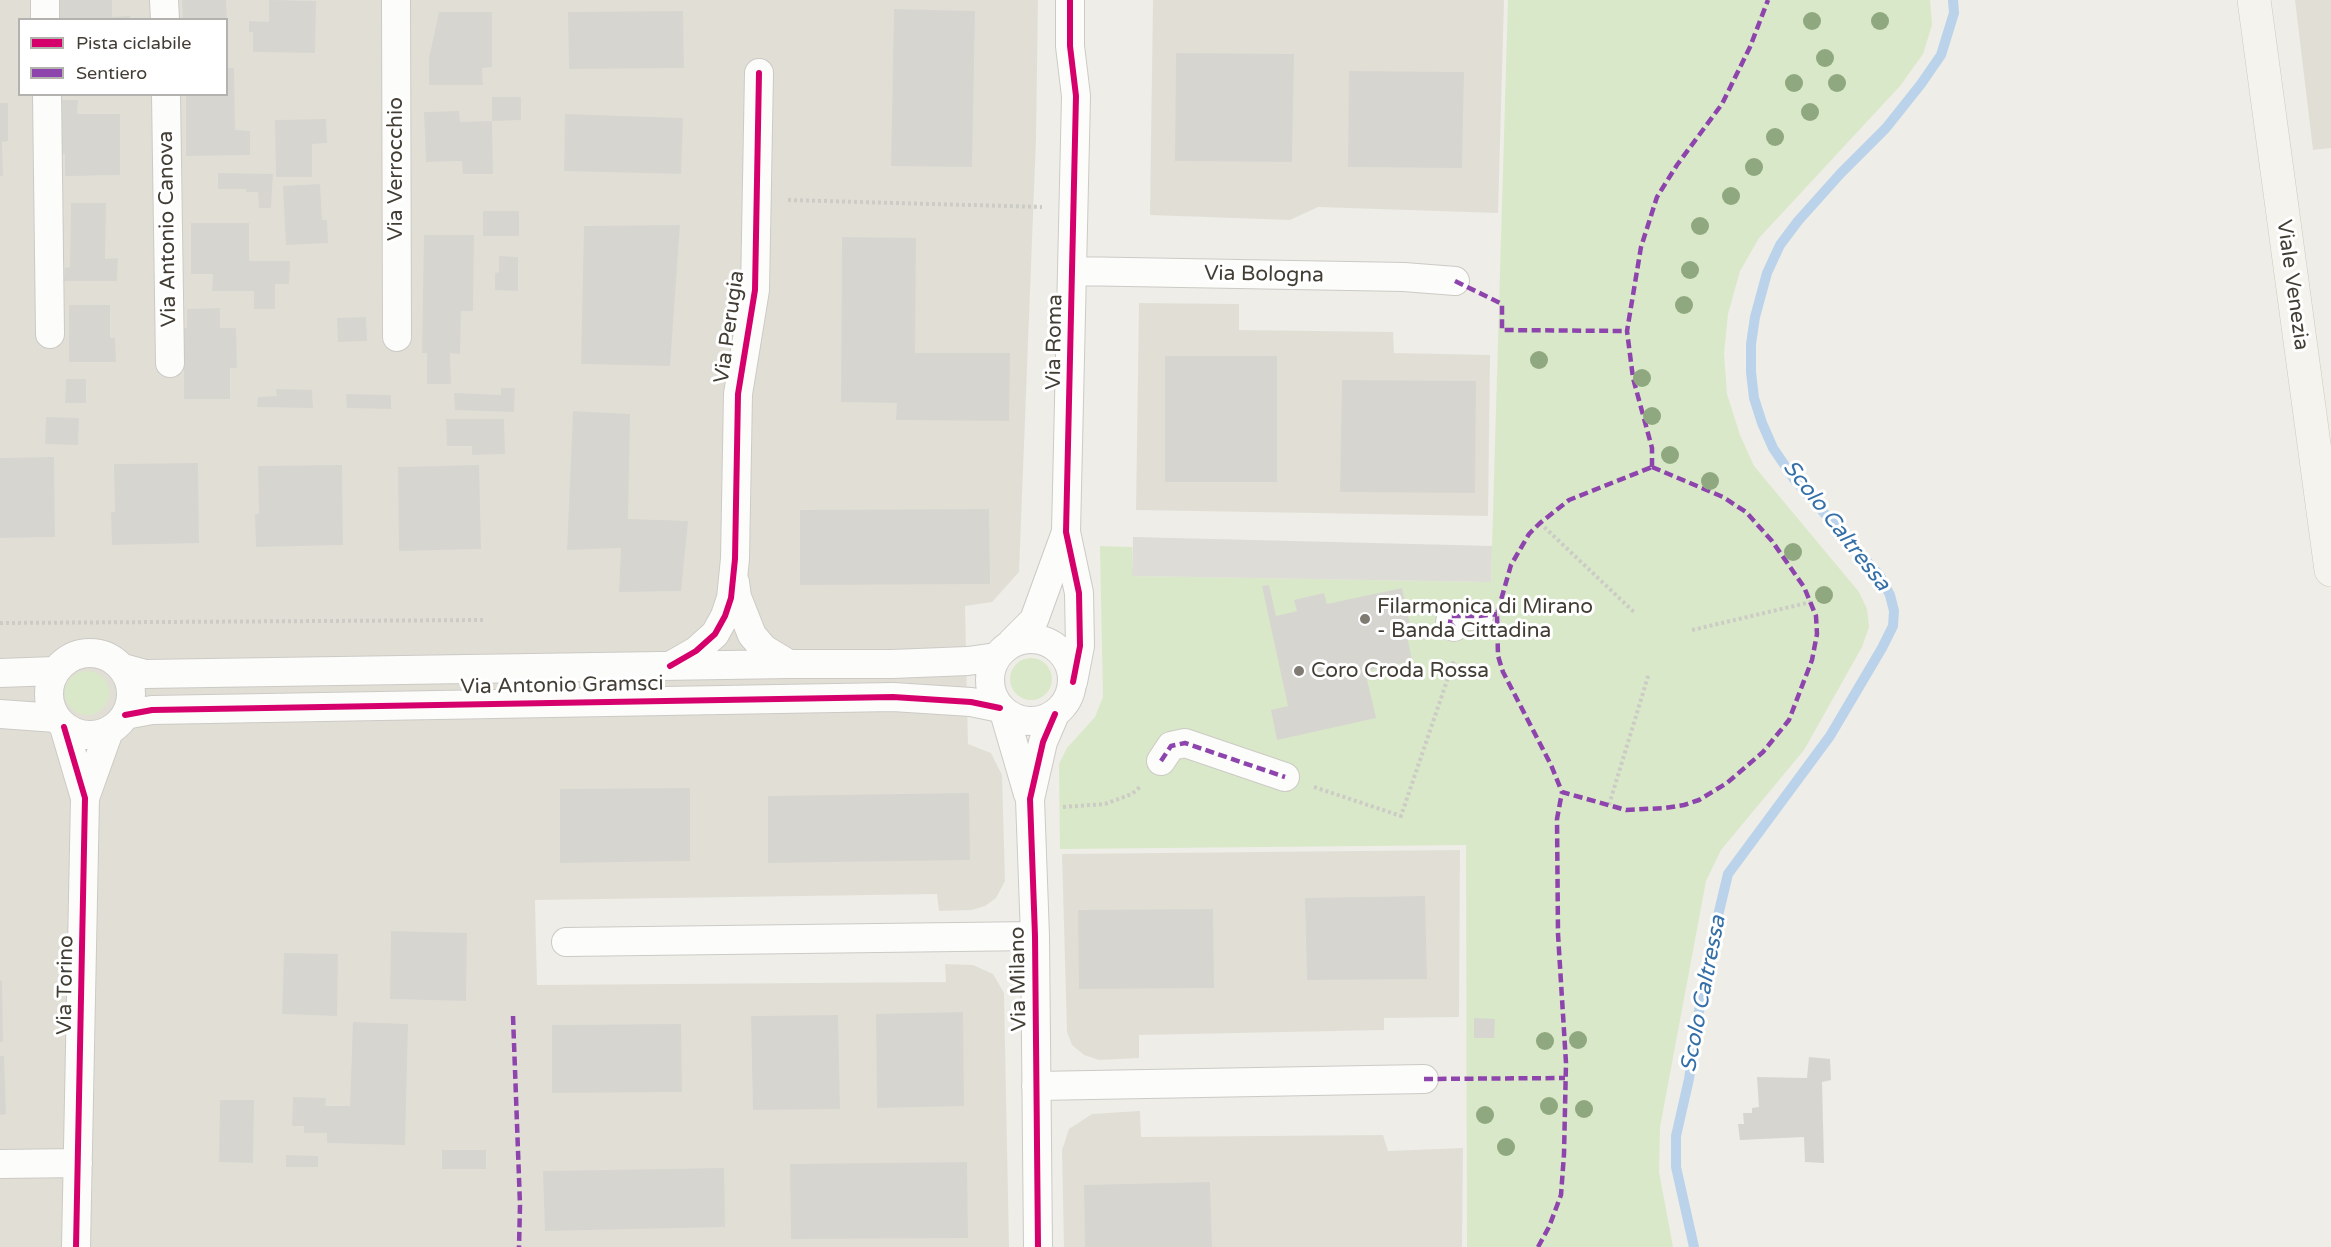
<!DOCTYPE html>
<html>
<head>
<meta charset="utf-8">
<style>
	body { margin:0 }
	#map { position:relative; width:2331px; height:1247px; overflow:hidden; background:#eeede7; font-family:"Varela Round",sans-serif }
	canvas { display:block }
	.legend { position:absolute; left:18px; top:18px; width:210px; height:78px; box-sizing:border-box; background:#fff; border:2px solid #b4b2ae; margin:0; padding:8px 10px; list-style:none; font-size:18px; color:#433e35 }
	.legend li { display:flex; align-items:center; gap:12px; height:30px }
	.legend b { width:30px; border:2px solid #b4b2ae }
</style>
</head>
<body>
<div id="map">
<canvas width="2331" height="1247"></canvas>
<ul class="legend">
<li><b style="height:8px;background:#d6006c"></b>Pista ciclabile</li>
<li><b style="height:8px;background:#8e44ad"></b>Sentiero</li>
</ul>
</div>
<script>
const context = document.querySelector('canvas').getContext('2d');
context.lineJoin = 'round';
function fillPath(path, color) { context.fillStyle = color; context.fill(path, 'evenodd'); }
const poly = rows => new Path2D(rows.map(r => 'M' + r).join(''));
function trace(path, color, width, dash) { context.strokeStyle = color; context.lineWidth = width; context.lineCap = dash ? 'butt' : 'round'; context.setLineDash(dash || []); context.stroke(path); }
function label(font, color, halo, rows, align = 'center') {
  context.font = font + ' "Varela Round",sans-serif'; context.lineWidth = 6; context.setLineDash([]); context.textBaseline = 'middle'; context.strokeStyle = halo; context.fillStyle = color; for (const [text, x, y, turn = 0] of rows) {
    context.save(); context.translate(x, y); context.rotate((+turn || 0) * Math.PI / 180); context.textAlign = isNaN(turn) ? turn : align; if (halo) context.strokeText(text, 0, 0); context.fillText(text, 0, 0); context.restore();
  }
}
fillPath(poly([
	[0,0,1038,0,1036,139,1019,572,992,602,965,606,968,744,991,753,1002,775,1005,881,996,898,985,906,972,910,939,911,937,894,535,900,537,985,946,982,945,964,973,965,993,974,1004,993,1009,1247,0,1247],
	[20,20,226,20,226,94,20,94],
	[1153,0,1504,0,1498,213,1318,207,1290,220,1150,215],
	[2295,0,2331,0,2331,148,2313,150],
	[1139,303,1239,304,1239,330,1393,332,1394,353,1490,355,1488,516,1136,510],
	[1460,850,1459,1017,1384,1018,1384,1030,1139,1035,1139,1058,1099,1060,1084,1055,1072,1045,1067,1032,1062,854],
	[1140,1111,1141,1137,1383,1135,1388,1151,1463,1148,1462,1247,1064,1247,1062,1150,1069,1129,1092,1114]
]), '#e1dfd5');
fillPath(poly([
	[1508,0,1930,0,1932,25,1923,54,1900,86,1759,238,1740,271,1728,314,1724,354,1727,394,1740,435,1754,466,1859,592,1867,609,1869,627,1862,647,1804,750,1721,850,1706,881,1660,1127,1659,1172,1673,1247,1467,1247,1466,845,1060,849,1059,764,1067,748,1095,717,1103,697,1100,546,1132,547,1132,576,1491,582],
	'1010 679a21 21 0 1 1 42 0a21 21 0 1 1-42 0Z',
	'65 693a22 22 0 1 1 44 0a22 22 0 1 1-44 0Z'
]), '#d9e8c8');
fillPath(poly([
	[1133,537,1492,546,1491,582,1132,576]
]), '#dddcd7');
trace(poly([
	[1694,1247,1676,1167,1676,1136,1689,1079,1700,1005,1716,924,1728,874,1830,736,1882,648,1893,626,1894,611,1890,595,1880,576,1794,479,1773,448,1762,423,1754,398,1751,372,1751,344,1755,317,1767,273,1780,245,1798,221,1841,173,1886,128,1921,84,1941,55,1954,13,1953,0]
]), '#bad3ea', 10);
fillPath(poly([
	[59,0,112,0,112,17,130,16,130,20,60,20],
	[182,0,226,0,227,20,183,20],
	[269,0,316,1,315,53,253,52,253,32,249,32,249,21,269,22],
	[894,9,975,11,972,167,891,166],
	[683,11,684,68,569,69,568,12],
	[439,12,492,12,492,67,482,68,483,85,429,85,429,58],
	[1176,53,1294,54,1292,162,1175,161],
	[226,68,234,68,235,130,250,131,250,155,186,156,186,94,226,94],
	[1349,71,1464,72,1462,168,1348,167],
	[492,97,521,97,521,120,492,121],
	[60,100,78,100,77,114,120,114,120,175,65,176,65,154,61,154],
	[0,103,8,103,8,141,2,142,3,176,0,176],
	[459,111,460,122,492,121,493,174,463,174,462,161,426,162,424,112],
	[565,114,683,118,681,174,564,171],
	[326,119,327,143,312,144,312,177,276,177,275,120],
	[218,173,273,174,271,208,259,208,258,192,246,192,246,189,218,189],
	[320,184,322,220,327,220,328,243,286,245,283,186],
	[71,203,106,203,105,259,118,258,117,281,64,281,65,268,70,267],
	[483,211,519,211,519,236,483,236],
	[191,223,249,223,249,261,290,261,289,284,275,284,275,309,254,309,254,291,212,291,213,274,191,274],
	[680,225,670,366,581,364,584,226],
	[424,235,474,235,473,311,461,311,460,354,450,353,451,384,427,384,427,353,422,353],
	[842,237,916,238,915,353,1010,353,1009,421,896,420,897,403,841,402],
	[499,256,518,257,518,291,495,290,495,273,499,272],
	[69,305,110,305,110,338,115,338,116,362,69,362],
	[220,308,220,328,236,328,237,368,230,368,230,399,184,399,184,328,187,328,187,309],
	[366,317,367,341,338,342,337,318],
	[1165,356,1277,356,1277,482,1165,482],
	[66,379,86,379,86,403,65,403],
	[1342,380,1476,381,1475,493,1340,492],
	[501,388,515,388,514,412,455,410,454,393,501,395],
	[276,389,312,390,313,408,257,407,258,397,277,396],
	[346,394,391,395,391,409,347,408],
	[573,411,630,414,628,519,688,521,681,591,619,592,621,548,567,550],
	[46,417,79,418,78,445,45,444],
	[446,419,504,419,505,454,472,455,472,446,447,446],
	[54,457,55,537,0,538,0,458],
	[198,463,199,543,112,545,111,512,115,512,114,464],
	[342,465,343,545,256,547,255,514,259,514,258,466],
	[479,465,481,549,399,551,398,467],
	[989,509,990,584,800,585,800,510],
	[1269,585,1276,616,1297,611,1294,600,1324,593,1327,604,1402,588,1413,639,1408,640,1412,661,1365,671,1376,718,1277,740,1271,710,1288,706,1262,586],
	[690,788,690,861,560,863,560,789],
	[969,793,970,860,768,863,768,796],
	[1425,896,1427,979,1307,980,1305,898],
	[1213,909,1214,988,1079,989,1078,910],
	[391,931,467,933,466,1001,390,999],
	[284,953,338,954,337,1016,282,1014],
	[2,980,3,1042,0,1042,0,981],
	[963,1012,964,1106,877,1108,876,1014],
	[838,1015,840,1109,753,1110,751,1016],
	[1474,1018,1495,1019,1494,1038,1474,1038],
	[353,1022,408,1024,405,1145,327,1143,327,1133,304,1133,304,1126,292,1126,293,1097,326,1098,325,1106,350,1106],
	[681,1024,682,1092,552,1093,552,1025],
	[0,1056,4,1056,6,1114,0,1115],
	[1809,1057,1830,1059,1831,1080,1822,1082,1824,1163,1805,1162,1804,1137,1740,1140,1738,1124,1744,1124,1743,1113,1752,1113,1752,1108,1759,1107,1757,1077,1807,1078],
	[220,1100,254,1100,253,1163,219,1162],
	[442,1150,486,1150,486,1169,442,1169],
	[286,1155,318,1156,318,1167,286,1167],
	[967,1162,968,1238,791,1239,790,1164],
	[724,1168,725,1227,545,1231,543,1171],
	[1210,1182,1212,1247,1085,1247,1084,1185]
]), '#d7d5d0');
const street = poly([
	[45,0,45,20],
	[164,0,165,20],
	[396,0,397,337],
	[1070,0,1070,46,1076,96,1066,532,1079,593,1080,646,1073,682],
	[47,94,50,334],
	[166,94,170,363],
	[1072,271,1404,277,1455,281],
	[735,582,737,597,752,635,764,649,789,664],
	[1454,627,1450,623,1451,616,1479,616],
	'990 680a41 41 0 1 1 82 0a41 41 0 1 1-82 0Z',
	[1012,642,1034,620,1066,532],
	'49 694a41 41 0 1 1 82 0a41 41 0 1 1-82 0Z',
	[670,666,696,651,715,634,725,616,731,598,735,559,738,394,755,290,759,73],
	[123,668,145,674,789,664,892,664,968,661,996,657],
	[0,673,55,671],
	[1004,712,1028,794],
	[0,714,56,718],
	[125,715,152,710,893,697,971,702,1000,708],
	[64,727,85,798,76,1247],
	[1161,761,1171,746,1185,743,1285,777],
	[85,798,109,731],
	[566,942,1035,936],
	[1036,1086,1424,1079],
	[0,1164,78,1163],
	[1038,1247,1035,936,1030,799,1043,742,1055,714]
]);
const secondary = poly([
	[2254,0,2331,570]
]);
trace(street, '#cccac5', 30);
trace(secondary, '#cccabf', 34);
trace(poly([
	[788,200,1042,207],
	[1540,523,1635,613],
	[0,623,485,620],
	[1692,630,1811,602],
	[1314,787,1401,816,1454,660],
	[1609,805,1649,673],
	[1063,807,1105,804,1132,794,1140,787]
]), '#cccbc6', 4, [3, 3]);
trace(street, '#fcfcfb', 28);
trace(secondary, '#f5f3ed', 33);
trace(poly([
	[1455,281,1502,304,1502,330,1627,331],
	[1652,467,1723,497,1746,512,1772,541,1804,587,1816,616,1817,634,1812,660,1789,720,1763,752,1727,783,1699,800,1684,805,1665,808,1626,810,1562,792,1551,765,1503,672,1498,656,1497,614,1511,565,1529,534,1540,523,1569,500,1652,467],
	[1652,467,1652,448,1633,378,1627,331,1641,247,1657,197,1677,165,1722,104,1750,47,1768,0],
	[1454,627,1450,623,1451,616,1479,616,1497,614],
	[1161,761,1171,746,1185,743,1285,777],
	[513,1016,520,1205,519,1247],
	[1424,1079,1565,1078],
	[1538,1247,1549,1227,1561,1195,1564,1154,1566,1063,1558,934,1557,819,1562,792]
]), '#8e44ad', 4.5, [9, 4.5]);
trace(poly([
	[1070,0,1070,46,1076,96,1066,532,1079,593,1080,646,1073,682],
	[670,666,696,651,715,634,725,616,731,598,735,559,738,394,755,290,759,73],
	[125,715,152,710,893,697,971,702,1000,708],
	[64,727,85,798,76,1247],
	[1038,1247,1035,936,1030,799,1043,742,1055,714]
]), '#d6006c', 6);
context.fillStyle = '#8fa880';
for (const [x, y] of [
	[1812,21],
	[1880,21],
	[1825,58],
	[1794,83],
	[1837,83],
	[1810,112],
	[1775,137],
	[1754,167],
	[1731,196],
	[1700,226],
	[1690,270],
	[1684,305],
	[1539,360],
	[1642,378],
	[1652,416],
	[1670,455],
	[1710,481],
	[1793,552],
	[1824,595],
	[1578,1040],
	[1545,1041],
	[1549,1106],
	[1584,1109],
	[1485,1115],
	[1506,1147]
]) { context.beginPath(); context.arc(x, y, 9, 0, 2 * Math.PI); context.fill(); }
for (const [x, y, r, color] of [
	[1365,619,6,"#7f7b73"],
	[1299,671,6,"#7f7b73"]
]) { const dot = new Path2D(); dot.arc(x, y, r, 0, 2 * Math.PI); context.fillStyle = color; context.fill(dot); trace(dot, '#fff', 2); }
label('21px', '#433e35', '#fff', [
	["Via Verrocchio",396,169,-90],
	["Via Antonio Canova",168,229,-91],
	["Via Bologna",1264,275,1],
	["Viale Venezia",2292,285,82],
	["Via Perugia",730,327,-82],
	["Via Roma",1055,342,-89],
	["Via Antonio Gramsci",562,686,-1],
	["Via Milano",1019,979,-91],
	["Via Torino",66,985,-89]
]);
label('21px', '#433e35', '#fff', [
	["Filarmonica di Mirano",1377,607],
	["- Banda Cittadina",1377,631],
	["Coro Croda Rossa",1311,671]
], 'left');
label('italic 22px', '#356fa7', '#fff', [
	["Scolo Caltressa",1836,526,52],
	["Scolo Caltressa",1704,994,-79]
]);
</script>
</body>
</html>
